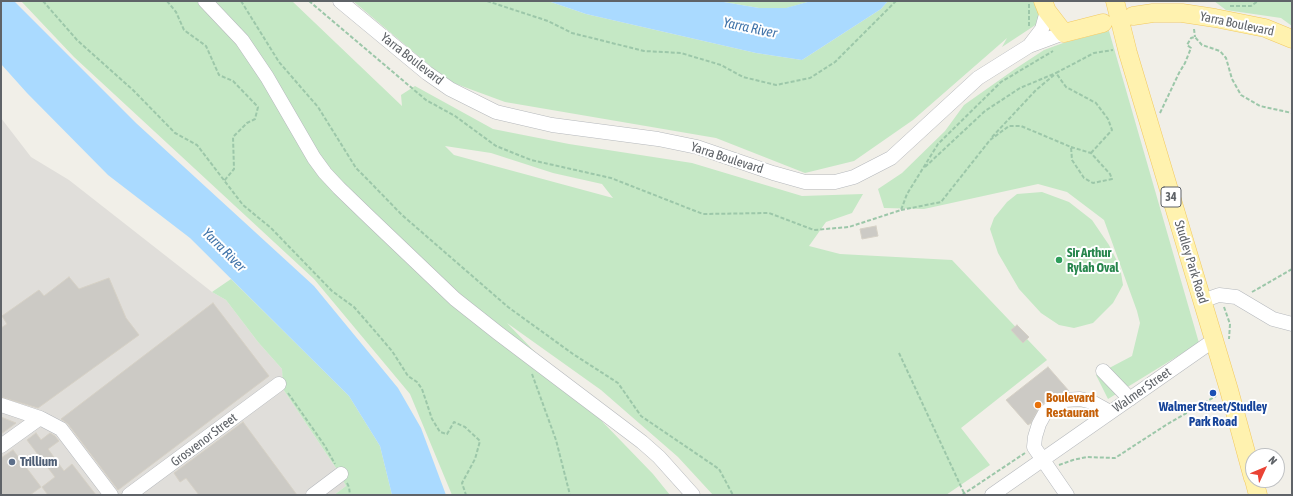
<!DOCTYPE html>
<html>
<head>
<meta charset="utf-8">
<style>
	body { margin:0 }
	#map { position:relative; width:1293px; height:496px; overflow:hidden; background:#f1efe8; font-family:"Asap Condensed",sans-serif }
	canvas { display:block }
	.frame { position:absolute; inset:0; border:2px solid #5f6368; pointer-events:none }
	.north { position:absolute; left:1245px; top:448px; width:40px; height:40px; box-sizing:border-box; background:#fff; border:1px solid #bfc1c3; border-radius:50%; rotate:46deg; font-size:11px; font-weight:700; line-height:16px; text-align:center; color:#5f6368 }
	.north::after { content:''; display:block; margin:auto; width:14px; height:18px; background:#ea4335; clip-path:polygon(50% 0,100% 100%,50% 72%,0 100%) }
</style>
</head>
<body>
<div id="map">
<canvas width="1293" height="496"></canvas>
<div class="frame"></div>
<div class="north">N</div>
</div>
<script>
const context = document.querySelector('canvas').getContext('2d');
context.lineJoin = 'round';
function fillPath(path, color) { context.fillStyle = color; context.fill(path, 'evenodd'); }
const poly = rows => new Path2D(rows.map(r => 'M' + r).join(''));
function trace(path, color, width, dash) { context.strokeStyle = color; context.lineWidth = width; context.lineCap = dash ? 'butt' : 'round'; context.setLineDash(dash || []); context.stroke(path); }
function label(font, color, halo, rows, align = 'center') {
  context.font = font + ' "Asap Condensed",sans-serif'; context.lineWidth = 4; context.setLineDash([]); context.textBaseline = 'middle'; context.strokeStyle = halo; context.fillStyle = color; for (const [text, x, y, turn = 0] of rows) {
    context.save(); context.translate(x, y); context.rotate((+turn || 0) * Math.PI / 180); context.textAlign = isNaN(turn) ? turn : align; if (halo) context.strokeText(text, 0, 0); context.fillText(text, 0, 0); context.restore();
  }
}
fillPath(poly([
	[1,118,31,157,69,180,212,292,226,300,258,342,282,369,283,389,338,471,346,486,334,495,1,495]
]), '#e0deda');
fillPath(poly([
	[21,1,292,1,402,106,401,95,415,86,493,129,569,144,692,163,802,196,863,194,852,213,826,222,809,246,840,254,952,260,1047,360,961,428,990,465,946,495,713,495,678,457,601,390,507,323,653,474,670,495,452,495,410,394,314,279,74,57],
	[445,146,491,153,553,173,602,184,613,198,454,155],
	[353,1,548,1,586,14,756,53,802,60,881,9,888,1,1037,1,1040,12,1037,24,1002,47,1007,38,913,120,854,161,805,173,716,138,505,102,448,81],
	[718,1,811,1,787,8,759,8],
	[1214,1,1292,1,1292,26,1281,18,1226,10],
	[1109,31,1199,343,1108,399,1096,375,1132,356,1140,323,1137,311,1104,220,1067,192,1038,184,924,209,884,208,878,189,902,173,945,131,964,105,1015,69,1044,50,1063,43],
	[1042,192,1069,202,1092,220,1109,245,1120,267,1123,285,1113,303,1093,323,1074,328,1059,325,1041,313,1019,289,998,253,990,229,994,218,1007,202,1017,194],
	[231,279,349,396,380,446,392,495,334,495,346,486,338,471,283,389,282,369,258,342,226,300,212,292]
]), '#c5e8c5');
fillPath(poly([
	[1,1,14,1,136,123,314,286,398,388,421,428,446,495,392,495,380,446,349,396,190,238,108,175,27,93,1,64],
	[548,1,718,1,759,8,786,8,811,1,888,1,881,9,802,60,756,53,586,14]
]), '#aadaff');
const building = poly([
	[876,226,878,236,862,239,860,229,876,226],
	[69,277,79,289,109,278,126,318,139,335,38,408,1,397,1,328,7,324,2,316,39,290,44,296,69,277],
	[213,303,269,376,118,490,68,424,61,419,213,303],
	[1017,325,1029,337,1023,343,1011,330,1017,325],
	[1048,367,1069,391,1054,395,1040,406,1031,423,1028,425,1006,400,1048,367],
	[1,417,16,423,1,434,1,417],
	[243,422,297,495,199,495,186,478,180,482,174,473,243,422],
	[36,433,41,440,50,433,55,436,59,441,48,449,64,471,72,464,96,495,48,495,42,487,55,477,27,440,36,433],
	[13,450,41,487,30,495,1,495,1,458,13,450]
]);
fillPath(building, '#cccac5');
trace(building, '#d6d1c6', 1);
const minor = poly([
	[205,1,242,40,267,77,314,158,325,173,339,188,369,217,455,299,498,333,642,442,659,457,693,495],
	[340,1,427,73,450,89,496,112,552,125,658,139,697,147,773,173,805,182,835,182,854,177,891,158,978,78,1029,46,1064,33],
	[1029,46,1042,29,1047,11],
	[1202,301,1219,295,1236,297,1273,319,1292,324],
	[1103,371,1130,399],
	[1,405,40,418,61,429,111,495],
	[1,446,40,418],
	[129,495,279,384],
	[313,495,341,474],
	[992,495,1214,340],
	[1067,495,1034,447,1035,437,1039,424,1045,413,1057,403,1065,400,1080,399,1092,402,1110,412]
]);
const major = poly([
	[1043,1,1047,11,1064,33,1103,23],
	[1115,1,1128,53,1229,390,1253,478],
	[1133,16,1153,13,1182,13,1215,18,1265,28,1292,39],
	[1254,480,1258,495]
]);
trace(minor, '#b5b8bc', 15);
trace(major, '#f2c960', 19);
trace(poly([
	[43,1,77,40,133,90,175,133,197,145,243,205,271,228,332,291,354,307,368,323,392,351,408,376,417,382,422,389,432,419,440,432,447,434,454,422,465,427,480,441,475,459,462,483,466,495],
	[167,1,176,12,184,30,206,46,219,75,233,81,258,107,255,119,247,123,233,137,234,169,224,181],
	[241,1,279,62,318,107,356,168,367,179,402,215,508,307,573,354,618,383,641,416,719,469,733,495],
	[309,1,426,100,455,116,496,146,531,160,611,178,703,214,769,213,814,230,849,227,901,210,907,194,938,144,1001,82,1053,51],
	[487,1,548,21,572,33,644,51,681,53,721,65,743,77,776,85,810,78,835,62,896,1],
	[1230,6,1251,6,1258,1],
	[1029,26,1029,4],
	[1194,29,1195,37],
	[1160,113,1179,73,1185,63,1191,48,1187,45,1191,38,1195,37,1202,45,1220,51,1226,58,1232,79,1241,95,1260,106,1292,113],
	[992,137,1036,90,1054,75],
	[1071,147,1091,153,1110,174,1112,179,1093,183,1084,178,1072,160,1071,147],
	[1091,153,1112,130,1108,119,1096,103,1066,87,1056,73,1094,53,1113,50],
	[925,167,985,111,1020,88,1056,73],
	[901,210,941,202,990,140,1009,126,1021,126,1071,147],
	[1252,292,1292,269],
	[1224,307,1230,324,1229,339],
	[899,353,964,493],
	[532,374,556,440,570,495],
	[288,393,325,446,335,464],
	[1059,465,1073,460,1087,457,1115,458,1166,425,1216,396],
	[347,483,349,487,350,495],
	[962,495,1025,453]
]), '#9cc7a9', 2, [4, 2]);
trace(minor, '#fff', 14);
trace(major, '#fff2af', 18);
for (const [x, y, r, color] of [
	[1059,260,4,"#2e9e5b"],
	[1213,393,4,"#1a4fb4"],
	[1038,405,4,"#e8710a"],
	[12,462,4,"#5c6f8a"]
]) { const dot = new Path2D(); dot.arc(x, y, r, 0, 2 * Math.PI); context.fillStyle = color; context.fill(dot); trace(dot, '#fff', 1.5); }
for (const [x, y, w] of [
	[1171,197,20]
]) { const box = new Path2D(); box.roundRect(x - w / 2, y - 10, w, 20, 3); context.fillStyle = '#fff'; context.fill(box); trace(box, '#5f6368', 1); }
label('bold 12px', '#5f6368', null, [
	["34",1171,197]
]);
label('13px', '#5f6368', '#fff', [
	["Yarra Boulevard",1237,24,12],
	["Yarra Boulevard",412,59,38],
	["Yarra Boulevard",727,158,18],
	["Studley Park Road",1191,262,73],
	["Walmer Street",1142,390,-35],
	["Grosvenor Street",204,440,-37]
]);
label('bold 13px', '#27864d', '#fff', [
	["Sir Arthur",1067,253],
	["Rylah Oval",1067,268]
], 'left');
label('bold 13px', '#c56008', '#fff', [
	["Boulevard",1046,398],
	["Restaurant",1046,413]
], 'left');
label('bold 13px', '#164399', '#fff', [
	["Walmer Street/Studley",1213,407],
	["Park Road",1213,422]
]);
label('bold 13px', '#4e5e75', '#fff', [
	["Trillium",20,462]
], 'left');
label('italic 14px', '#4174aa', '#fff', [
	["Yarra River",750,28,12],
	["Yarra River",224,250,45]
]);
</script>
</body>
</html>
